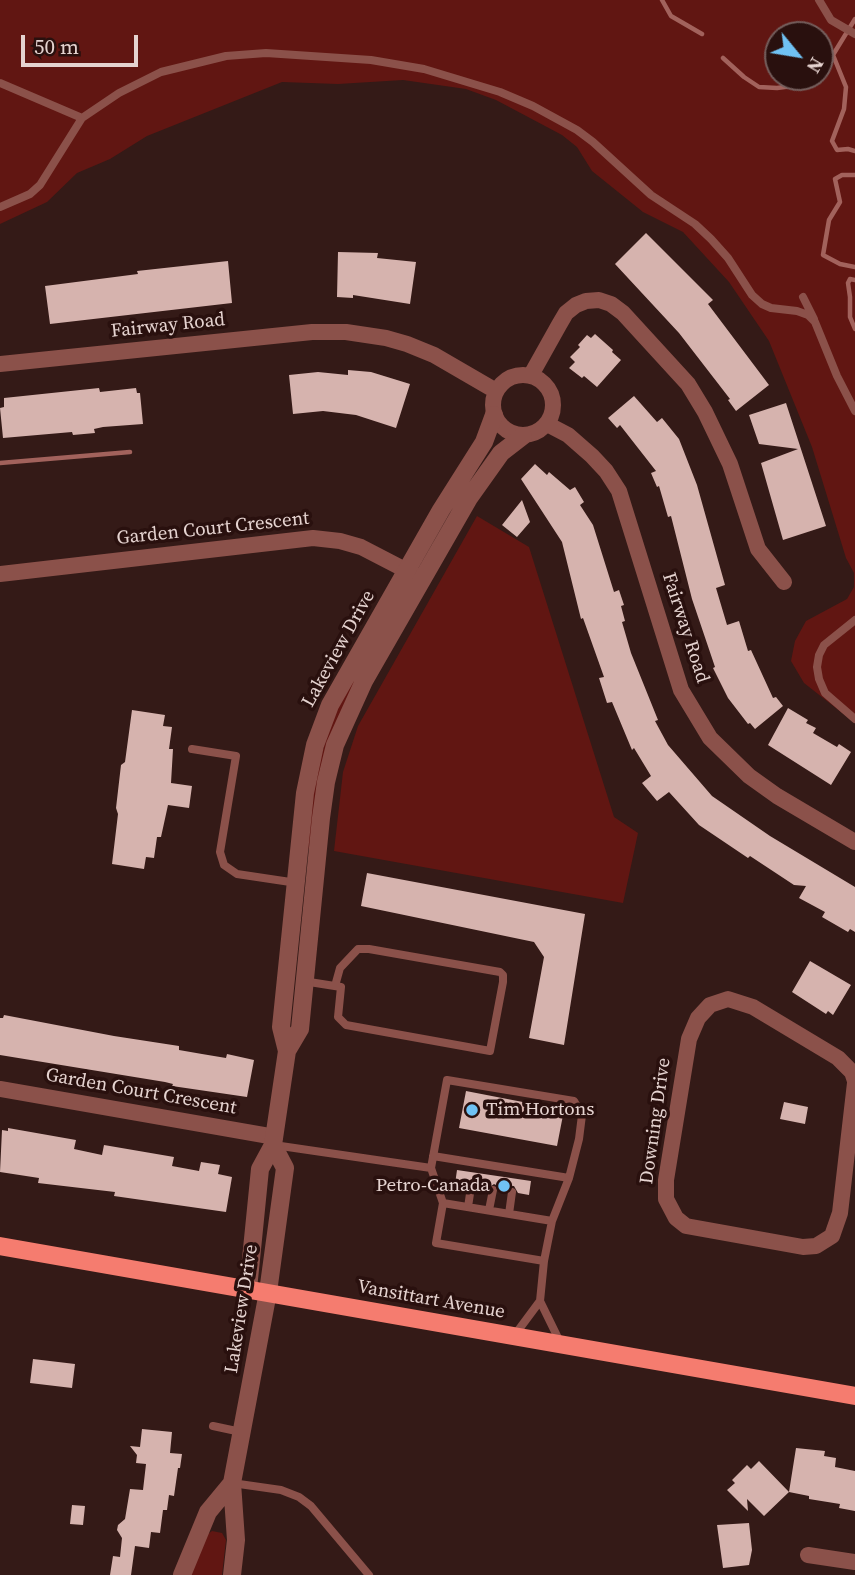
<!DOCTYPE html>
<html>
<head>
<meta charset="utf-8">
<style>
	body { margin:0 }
	#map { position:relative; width:855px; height:1575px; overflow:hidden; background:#341a17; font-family:"Source Serif 4",serif }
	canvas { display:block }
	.north { position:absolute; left:764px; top:21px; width:70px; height:70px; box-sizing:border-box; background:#29100e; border:2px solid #745e5c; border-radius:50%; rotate:120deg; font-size:19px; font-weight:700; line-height:28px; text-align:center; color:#e5d3d0 }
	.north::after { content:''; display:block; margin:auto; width:24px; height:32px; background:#70c2f4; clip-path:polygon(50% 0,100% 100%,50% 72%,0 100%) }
	.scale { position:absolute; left:21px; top:35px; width:117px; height:32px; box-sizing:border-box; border:4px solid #e5d3d0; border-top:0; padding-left:9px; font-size:21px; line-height:24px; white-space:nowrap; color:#e5d3d0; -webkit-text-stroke:5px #29100e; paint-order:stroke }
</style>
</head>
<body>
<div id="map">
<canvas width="855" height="1575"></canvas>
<div class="north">N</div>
<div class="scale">50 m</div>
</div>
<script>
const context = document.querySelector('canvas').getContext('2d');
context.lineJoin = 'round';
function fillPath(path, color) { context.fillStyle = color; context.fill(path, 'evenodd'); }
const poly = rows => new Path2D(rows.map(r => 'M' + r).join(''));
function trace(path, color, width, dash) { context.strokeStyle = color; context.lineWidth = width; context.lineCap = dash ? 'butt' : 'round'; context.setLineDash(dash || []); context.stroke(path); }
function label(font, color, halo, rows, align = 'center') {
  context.font = font + ' "Source Serif 4",serif'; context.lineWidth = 7; context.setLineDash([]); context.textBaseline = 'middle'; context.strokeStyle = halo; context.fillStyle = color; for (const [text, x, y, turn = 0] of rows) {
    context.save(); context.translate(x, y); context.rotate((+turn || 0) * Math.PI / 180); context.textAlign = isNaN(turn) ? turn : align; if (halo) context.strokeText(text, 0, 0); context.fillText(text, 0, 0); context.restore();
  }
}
fillPath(poly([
	[0,0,855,0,855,723,804,683,791,661,795,641,806,621,847,599,854,587,854,573,846,558,812,447,769,341,729,282,683,232,643,212,592,171,577,147,562,135,496,100,466,89,403,80,338,84,282,82,147,136,110,159,77,173,47,202,0,224],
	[778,35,820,35,820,77,778,77],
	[477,516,529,547,614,817,638,833,623,903,334,851,343,772,358,726],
	[398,601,400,602,345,704,307,854,315,776,334,713],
	[212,1531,222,1533,226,1540,222,1575,190,1575,208,1534]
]), '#611612');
trace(poly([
	[662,0,671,16,702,34],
	[833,55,846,87,844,109,832,141,837,150,848,149,855,151],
	[723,58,744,77,759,87,777,88,800,85,807,77],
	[820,73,825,68,855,19],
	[855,175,842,175,835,179,840,202,829,220,823,255,840,264,855,267],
	[855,280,850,279,848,283,850,297,850,317,855,329],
	[0,463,130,452]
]), '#a2625c', 4.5);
fillPath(poly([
	[646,233,713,300,708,304,769,385,736,411,728,400,730,399,679,333,615,264],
	[338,252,378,253,377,258,416,262,410,304,353,295,353,298,337,297],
	[228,261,232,303,50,324,45,286,138,274,137,271],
	[595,334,613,350,612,352,621,360,597,387,584,376,582,378,569,368,575,362,570,357,580,347,578,345,587,335,591,338],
	[348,370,371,372,410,384,396,428,356,415,323,411,293,414,289,375,318,372,348,375],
	[99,388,100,392,136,388,137,393,140,393,143,424,103,427,94,429,95,433,73,435,72,432,3,438,0,408,4,407,4,398],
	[634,396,657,422,662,418,679,439,697,485,725,585,716,588,727,625,739,621,748,651,751,650,773,698,776,697,783,706,755,729,750,723,748,724,728,698,713,668,715,667,692,599,671,516,668,517,659,486,657,487,651,473,656,471,620,425,617,428,608,418],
	[786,403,826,526,783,540,761,463,798,449,759,444,749,415],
	[535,464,547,475,549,472,570,490,575,487,584,502,580,505,593,525,614,592,619,590,624,605,621,606,625,621,622,622,631,653,658,720,655,721,668,745,712,796,770,836,855,887,855,932,850,929,848,932,822,917,825,912,799,898,806,886,794,885,750,856,748,858,699,825,669,792,657,801,642,783,651,776,634,748,632,750,612,702,607,703,599,678,604,677,583,618,581,619,562,542,521,479],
	[522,500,530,522,517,537,502,525],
	[788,708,808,720,806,723,816,728,813,733,837,747,839,744,851,752,831,785,768,745],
	[132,710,165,715,163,726,172,727,169,749,173,749,171,783,192,786,189,808,168,805,161,837,157,837,154,858,146,857,144,869,112,864,118,814,116,808,121,765,125,762],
	[367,873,585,914,564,1045,529,1038,544,957,534,942,361,906],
	[810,961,851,985,833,1015,828,1011,826,1014,792,992],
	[4,1015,114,1036,179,1046,179,1050,202,1054,226,1058,227,1054,254,1060,247,1097,172,1086,173,1084,165,1082,0,1055,0,1018,3,1018],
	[466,1091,564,1110,557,1146,459,1128],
	[784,1102,808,1107,805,1124,780,1119],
	[8,1128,76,1140,74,1149,102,1155,104,1145,174,1157,172,1166,199,1171,201,1162,220,1165,218,1174,232,1177,226,1212,114,1196,115,1192,38,1183,39,1178,0,1172,2,1130,8,1131],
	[457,1170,531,1181,529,1195,518,1193,514,1186,509,1186,505,1191,499,1191,498,1186,494,1184,487,1189,478,1188,476,1182,471,1180,465,1186,455,1184],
	[33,1359,75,1364,72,1388,30,1383],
	[142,1429,172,1432,170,1453,182,1454,180,1468,178,1468,174,1496,169,1495,167,1510,163,1510,160,1533,151,1532,149,1548,135,1546,131,1575,110,1575,113,1556,120,1557,122,1538,117,1530,118,1525,125,1519,130,1489,143,1490,146,1464,136,1463,137,1455,130,1446,140,1447],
	[796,1448,825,1451,824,1456,836,1458,835,1467,855,1471,855,1511,839,1508,840,1504,809,1499,809,1496,789,1492,764,1516,747,1499,748,1511,727,1490,735,1483,732,1480,747,1465,751,1469,759,1461,789,1492],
	[72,1505,85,1506,83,1525,70,1524],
	[749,1523,752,1550,749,1565,723,1568,717,1525]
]), '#d6b3ae');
trace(poly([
	[819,0,831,20,855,34],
	[0,83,82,118],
	[0,207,30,194,40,185,82,118,119,93,161,72,226,56,266,53,371,60,424,69,500,92,533,106,577,130,593,142,651,195,695,224,711,239,728,258,752,295,762,304,771,308,797,311,808,315,815,322,837,376,855,411],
	[803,297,814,319],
	[855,620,824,645,819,655,817,667,819,679,825,693,855,719],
	[192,749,236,756,220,852,224,865,237,874,297,883],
	[303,981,341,987,338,1017,346,1025,490,1051,503,982,503,975,500,972,369,949,358,949,340,968,335,986],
	[274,1145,431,1168,447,1080,574,1101,582,1115,579,1139,569,1178,552,1221,544,1261,540,1301],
	[433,1156,569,1178],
	[431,1168,443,1203],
	[468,1207,471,1187],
	[489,1210,493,1190],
	[509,1214,512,1192],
	[544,1261,436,1243,443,1203,552,1221],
	[514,1336,540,1301,561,1344],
	[213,1426,241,1432],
	[232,1483,281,1490,299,1497,311,1506,369,1575]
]), '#8b514a', 8);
trace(poly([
	[0,364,312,332,346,332,386,338,407,344,434,355,496,391],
	'493 405a30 30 0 1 1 60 0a30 30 0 1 1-60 0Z',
	[531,375,559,325,566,313,576,305,586,301,599,300,611,304,623,313,688,384,705,412,730,464,758,549,784,582],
	[547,424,568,435,592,456,606,471,619,491,681,690,710,738,749,776,777,796,855,842],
	[0,574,313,538,340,541,361,547,417,576],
	[855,1081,852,1072,838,1058,753,1007,728,999,710,1005,698,1018,689,1039,666,1180,666,1199,676,1218,686,1226,803,1247,816,1246,832,1236,840,1213,855,1083],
	[0,1089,275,1137],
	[808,1555,855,1562]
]), '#8b514a', 16);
trace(poly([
	[287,1051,281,1027,305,793,315,745,330,705,441,510,484,442,494,415],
	[248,1289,260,1169,273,1145,287,1051,300,1029,321,818,326,782,335,745,364,681,469,498,501,453,523,436],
	[182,1575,208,1512,232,1483],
	[232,1575,236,1540,232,1483,268,1292,285,1168,273,1145]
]), '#8b514a', 18);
trace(poly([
	[0,1246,855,1396]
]), '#f57c6f', 18);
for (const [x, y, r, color] of [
	[472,1110,7,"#70c2f4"],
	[504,1186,7,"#70c2f4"]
]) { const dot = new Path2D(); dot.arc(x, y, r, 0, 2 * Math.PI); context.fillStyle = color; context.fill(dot); trace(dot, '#29100e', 2.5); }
label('19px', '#e5d3d0', '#29100e', [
	["Fairway Road",168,326,-6],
	["Garden Court Crescent",213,529,-6],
	["Fairway Road",685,628,72],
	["Lakeview Drive",339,649,-61],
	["Garden Court Crescent",141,1092,10],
	["Downing Drive",656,1121,-82],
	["Vansittart Avenue",431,1300,10],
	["Lakeview Drive",242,1309,-81]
]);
label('19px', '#e5d3d0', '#29100e', [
	["Tim Hortons",486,1110],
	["Petro-Canada",490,1186,"right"]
], 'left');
</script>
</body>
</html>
